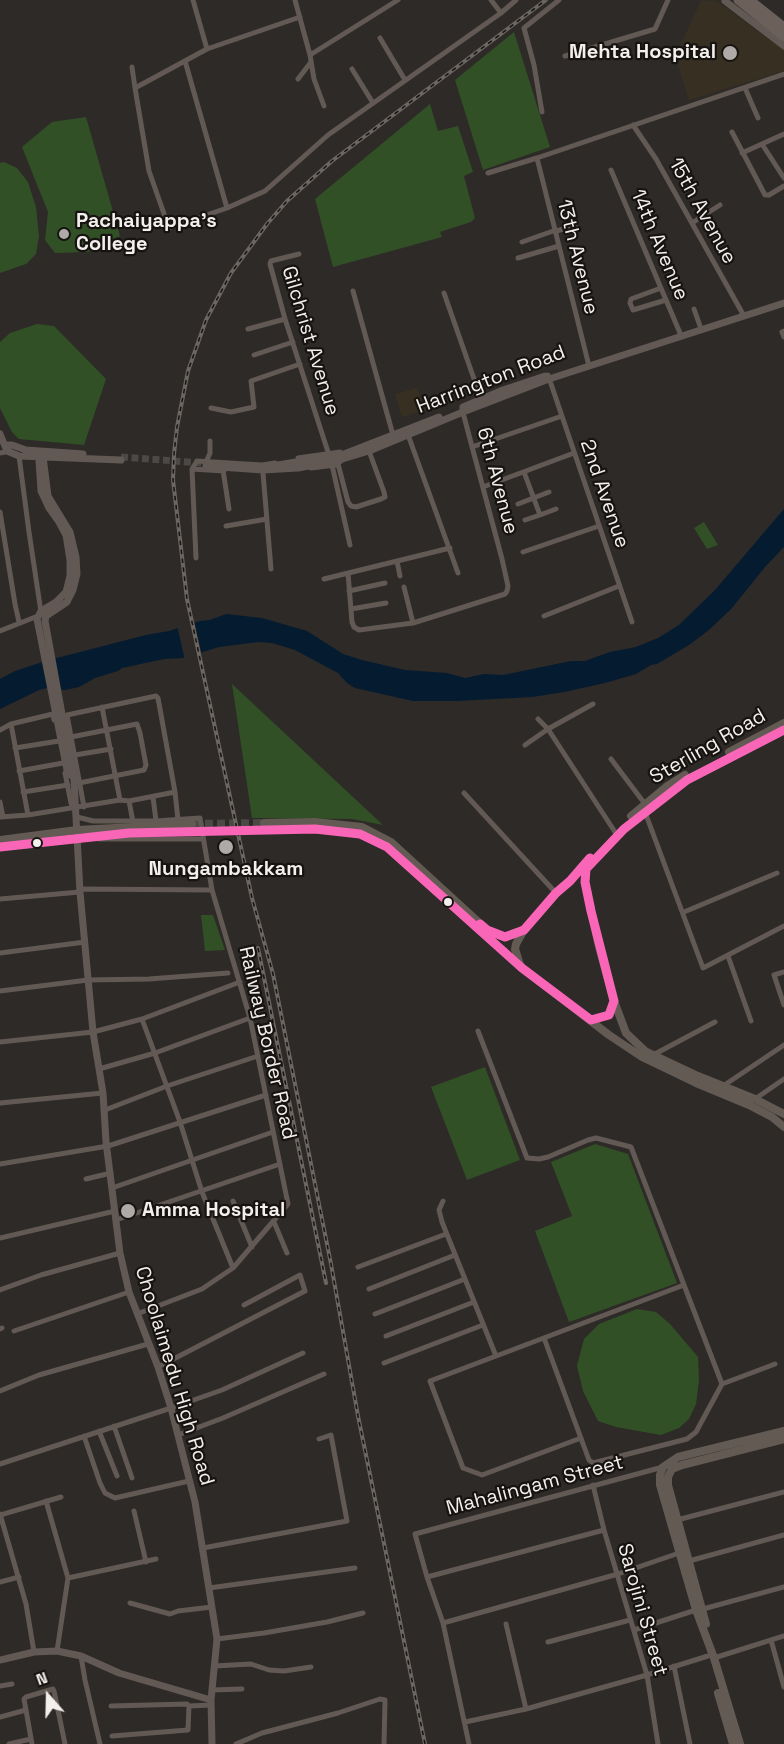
<!DOCTYPE html>
<html>
<head>
<meta charset="utf-8">
<style>
	body { margin:0 }
	#map { position:relative; width:784px; height:1744px; overflow:hidden; background:#2d2a28; font-family:"Space Grotesk",sans-serif }
	canvas { display:block }
	.north { position:absolute; left:18px; top:1666px; width:60px; height:60px; -webkit-text-stroke:4px #161311; paint-order:stroke; rotate:340deg; font-size:16px; font-weight:700; line-height:24px; text-align:center; color:#f3efec }
	.north::after { content:''; display:block; margin:auto; width:21px; height:27px; background:#f3efec; clip-path:polygon(50% 0,100% 100%,50% 72%,0 100%) }
</style>
</head>
<body>
<div id="map">
<canvas width="784" height="1744"></canvas>
<div class="north">N</div>
</div>
<script>
const context = document.querySelector('canvas').getContext('2d');
context.lineJoin = 'round';
function fillPath(path, color) { context.fillStyle = color; context.fill(path, 'evenodd'); }
const poly = rows => new Path2D(rows.map(r => 'M' + r).join(''));
function trace(path, color, width, dash) { context.strokeStyle = color; context.lineWidth = width; context.lineCap = dash ? 'butt' : 'round'; context.setLineDash(dash || []); context.stroke(path); }
function label(font, color, halo, rows, align = 'center') {
  context.font = font + ' "Space Grotesk",sans-serif'; context.lineWidth = 4.5; context.setLineDash([]); context.textBaseline = 'middle'; context.strokeStyle = halo; context.fillStyle = color; for (const [text, x, y, turn = 0] of rows) {
    context.save(); context.translate(x, y); context.rotate((+turn || 0) * Math.PI / 180); context.textAlign = isNaN(turn) ? turn : align; if (halo) context.strokeText(text, 0, 0); context.fillText(text, 0, 0); context.restore();
  }
}
fillPath(poly([
	[715,0,784,50,784,71,689,100,675,56,701,1],
	[417,388,426,410,402,417,395,394]
]), '#373022');
fillPath(poly([
	[514,32,550,147,483,170,455,80],
	[430,104,438,131,458,126,473,172,464,176,475,218,471,222,440,232,442,237,333,267,315,199],
	[86,117,120,236,88,252,55,253,45,240,48,212,22,147,52,122],
	[4,162,17,168,28,182,36,207,39,236,36,254,26,264,0,273,0,163],
	[37,324,54,326,106,379,84,445,19,439,12,432,0,408,0,342,10,333],
	[704,522,718,545,707,549,694,528],
	[232,684,383,825,352,819,252,818],
	[201,915,213,915,225,950,205,951],
	[485,1067,520,1160,467,1180,431,1087],
	[595,1144,628,1154,677,1283,569,1322,535,1231,572,1216,551,1162],
	[637,1309,656,1312,670,1324,698,1357,699,1380,696,1404,689,1419,679,1428,661,1435,616,1427,598,1421,583,1391,577,1366,584,1339,599,1324]
]), '#325026');
fillPath(poly([
	[784,509,784,547,765,567,732,608,709,630,689,645,657,664,651,665,636,674,605,683,564,692,532,697,456,701,413,701,355,688,347,683,338,673,295,650,272,643,258,642,219,647,183,658,164,659,122,668,118,671,95,678,79,687,65,690,47,688,39,690,0,709,0,679,15,671,49,660,146,635,169,631,200,621,210,620,226,614,262,618,307,631,343,654,362,660,405,670,447,673,465,678,484,674,503,675,571,661,585,661,610,652,636,647,658,638,679,625,715,590]
]), '#051b30');
fillPath(poly([
	[194,620,202,655,185,661,177,625]
]), '#2d2a28');
trace(poly([
	[121,457,202,463]
]), '#4b4845', 7, [7, 3.5]);
trace(poly([
	[193,824,264,823],
	[193,831,264,829]
]), '#4b4845', 8, [8, 4]);
trace(poly([
	[193,0,207,49,135,88,149,171,169,228,227,208,265,191,328,135,501,13,516,0],
	[295,0,310,55,314,79,324,106],
	[491,0,501,13],
	[380,38,405,80],
	[207,49,300,17],
	[310,55,398,0],
	[565,56,655,29,668,0],
	[185,61,227,208],
	[132,67,135,88],
	[352,69,373,103],
	[298,79,311,62],
	[745,88,758,118],
	[542,112,534,65,524,28,559,0],
	[633,125,656,159,744,316],
	[732,132,765,195,769,195,784,186],
	[762,144,784,178],
	[742,153,784,134],
	[537,158,588,362],
	[611,170,680,333],
	[488,173,537,158,784,74],
	[692,223,720,205],
	[556,231,575,226],
	[522,242,556,230],
	[299,254,271,261,270,264,285,319,329,455],
	[518,258,559,246],
	[661,288,631,299,630,303,633,310,666,300],
	[353,291,393,435],
	[444,293,481,399],
	[694,309,700,326],
	[248,329,285,319],
	[784,331,782,332,784,337],
	[254,355,293,342],
	[548,375,632,622],
	[211,408,231,412,254,407,251,381,300,364],
	[407,432,458,573],
	[472,447,562,416],
	[0,453,5,452,9,449],
	[19,456,29,532,41,612],
	[298,458,340,452],
	[207,460,210,453,210,441],
	[338,464,348,502,351,506,356,507,381,499,385,497,384,492,369,451],
	[332,465,350,545],
	[311,468,336,465,342,460],
	[192,469,196,558],
	[223,470,229,509],
	[224,471,192,469,197,461,262,465,275,463],
	[524,472,540,515,525,520],
	[263,473,271,569],
	[483,487,574,453],
	[518,504,549,492],
	[0,512,15,604,19,622],
	[540,515,556,509],
	[226,526,267,519],
	[523,552,599,526],
	[397,561,400,576],
	[348,573,352,622,354,627,359,630,413,623,505,594,507,591,508,586,502,559,462,409],
	[324,579,450,548],
	[404,587,413,623],
	[349,591,385,583],
	[351,609,386,603],
	[544,616,619,586],
	[0,631,38,616],
	[102,707,120,800],
	[538,719,548,729,615,832],
	[11,724,28,815],
	[0,730,11,724,53,714,54,720],
	[71,737,137,724,140,733,146,765,144,770,79,783],
	[525,745,548,729,593,704],
	[15,748,59,741],
	[75,755,111,749],
	[611,759,645,804],
	[19,771,63,763],
	[65,773,72,808],
	[23,792,68,785],
	[464,793,556,893],
	[153,797,156,821],
	[129,801,133,822],
	[0,802,3,817],
	[84,807,67,715,156,696,158,698,175,792,178,820],
	[645,812,703,968,784,926],
	[0,817,28,815,120,800,129,801,175,792],
	[77,817,93,821,156,821,200,818,212,890,250,1018,288,1204,233,1268,202,1289,137,1314],
	[99,839,202,839],
	[80,889,212,890],
	[0,899,80,892],
	[684,912,777,873],
	[0,953,85,942],
	[728,956,751,1021],
	[784,972,774,975,784,1005],
	[0,991,88,980,149,979,228,973],
	[142,1019,180,1122,202,1192,233,1268],
	[478,1031,527,1158,539,1159,548,1157,588,1140,596,1138,631,1147,722,1384,775,1364],
	[0,1042,93,1032,142,1019,240,982],
	[653,1055,715,1022],
	[99,1069,155,1053,250,1018],
	[723,1086,784,1045],
	[755,1099,784,1079],
	[0,1103,103,1093],
	[105,1110,167,1086,258,1056],
	[0,1164,108,1146,266,1095],
	[86,1179,111,1173],
	[112,1188,273,1132],
	[233,1201,252,1247],
	[443,1201,439,1210,442,1222,496,1356],
	[116,1220,280,1164],
	[274,1222,287,1253],
	[0,1238,115,1211],
	[358,1267,446,1234],
	[369,1289,455,1255],
	[0,1290,41,1275,120,1253],
	[375,1314,465,1279],
	[0,1329,2,1328],
	[14,1331,129,1292],
	[386,1336,474,1302],
	[544,1338,589,1460,593,1463,687,1439,696,1432,722,1384],
	[384,1363,483,1325],
	[158,1367,305,1291,300,1275,244,1305],
	[0,1391,39,1375,148,1344],
	[114,1426,132,1478],
	[99,1431,117,1476],
	[178,1435,223,1418,324,1374],
	[84,1436,100,1483,105,1493,115,1498,189,1481],
	[581,1438,482,1475,463,1468,430,1381,684,1285],
	[0,1464,171,1408,222,1390,303,1353],
	[593,1485,604,1530,647,1675,658,1744],
	[46,1501,68,1578,57,1651],
	[134,1511,146,1562],
	[0,1514,26,1604,34,1652],
	[0,1515,61,1497],
	[677,1520,784,1492],
	[203,1548,347,1521,331,1435,319,1439],
	[689,1561,784,1535],
	[427,1577,604,1530],
	[68,1578,156,1559],
	[0,1582,19,1577],
	[209,1588,355,1568],
	[130,1603,170,1614,178,1611,212,1607],
	[703,1609,784,1587],
	[443,1623,618,1574,682,1552],
	[506,1624,526,1709],
	[634,1630,696,1610],
	[217,1639,264,1633,327,1622,363,1613],
	[771,1640,784,1687],
	[548,1642,630,1620],
	[81,1656,85,1680,100,1744],
	[714,1658,784,1636],
	[214,1666,251,1664,269,1670,284,1671,311,1667],
	[674,1666,690,1744],
	[0,1686,12,1684],
	[212,1690,242,1689],
	[111,1706,187,1704,189,1706,188,1730,112,1736],
	[189,1706,211,1705],
	[0,1717,26,1710],
	[465,1722,526,1709,647,1675,708,1656],
	[9,1744,31,1739],
	[32,1744,24,1699,26,1697,53,1689,54,1691,65,1744],
	[236,1744,262,1733,338,1713,380,1699,385,1700,384,1744],
	[469,1744,443,1623,427,1577,415,1534,663,1467]
]), '#625955', 5);
trace(poly([
	[726,0,725,1,784,46],
	[463,407,503,390,545,376],
	[0,434,7,451,19,456,121,460],
	[6,445,12,445,26,450,83,454],
	[43,457,48,496,70,532,76,557,77,574,73,590,67,602,46,616,45,621,74,780,80,892,93,1032,103,1093,106,1142,120,1253,129,1292,158,1367,171,1408,195,1502,217,1639,211,1700,212,1744],
	[39,460,41,491,49,508,59,522,66,535,70,560,70,576,66,592,56,602,41,611,37,619,68,775],
	[206,466,263,470,298,468,339,460,369,451,463,412,549,379,784,303],
	[272,466,344,454,439,417],
	[0,1660,34,1652,57,1651,81,1656,119,1673,211,1700]
]), '#625955', 7);
trace(poly([
	[784,730,687,780,666,795,624,829,586,869,585,882,599,947,614,1001,626,1033,645,1051,698,1076,755,1099,784,1114],
	[729,752,784,723],
	[631,816,666,787,685,775],
	[264,823,315,822,362,827,391,842,487,930,505,937,523,930],
	[264,829,315,829,360,834,387,847,522,968,609,1035,642,1057,696,1083,749,1105,772,1117,784,1127],
	[0,840,77,830,192,824],
	[0,847,129,833,193,831],
	[520,965,515,949,516,944,524,930,556,893,570,881,586,862],
	[591,1020,609,1015,614,1001],
	[706,1624,668,1485,668,1477,672,1469,682,1465,784,1439],
	[718,1693,733,1744],
	[740,1744,714,1658,696,1610,660,1485,660,1475,663,1467,678,1457,784,1431]
]), '#645a54', 8);
trace(poly([
	[738,0,784,37],
	[750,0,784,27]
]), '#6c605a', 9);
const rail = poly([
	[258,948,326,1283],
	[425,1744,358,1416,331,1264,273,974,252,898,187,599,173,480,174,454,177,427,188,371,206,320,231,273,267,224,287,201,332,161,546,0]
]);
trace(rail, '#6c6663', 4);
trace(rail, '#161311', 1.5, [4.5]);
trace(poly([
	[0,847,129,833,315,829,360,834,387,847,522,968,591,1020,609,1015,614,1001,591,911,585,882,586,869,624,829,687,780,784,730],
	[480,924,487,930,505,937,524,930,556,893,570,881,590,858]
]), '#fa66b7', 9);
for (const [x, y, r, color] of [
	[730,53,8,"#aeaaa7"],
	[64,234,6,"#aeaaa7"],
	[37,843,5,"#f3efec"],
	[226,847,8,"#aeaaa7"],
	[448,902,5,"#f3efec"],
	[128,1211,8,"#aeaaa7"]
]) { const dot = new Path2D(); dot.arc(x, y, r, 0, 2 * Math.PI); context.fillStyle = color; context.fill(dot); trace(dot, '#161311', 2); }
label('bold 20px', '#f3efec', '#161311', [
	["Mehta Hospital",716,53,"right"],
	["Pachaiyappa's",76,222],
	["College",76,245],
	["Nungambakkam",226,870,"center"],
	["Amma Hospital",142,1211]
], 'left');
label('20px', '#f3efec', '#161311', [
	["15th Avenue",702,211,61],
	["14th Avenue",659,245,67],
	["13th Avenue",577,257,76],
	["Gilchrist Avenue",310,341,73],
	["Harrington Road",491,380,-21],
	["6th Avenue",497,481,75],
	["2nd Avenue",604,494,71],
	["Sterling Road",708,747,-30],
	["Railway Border Road",267,1043,77],
	["Choolaimedu High Road",174,1376,73],
	["Mahalingam Street",535,1486,-15],
	["Sarojini Street",642,1610,74]
]);
</script>
</body>
</html>
